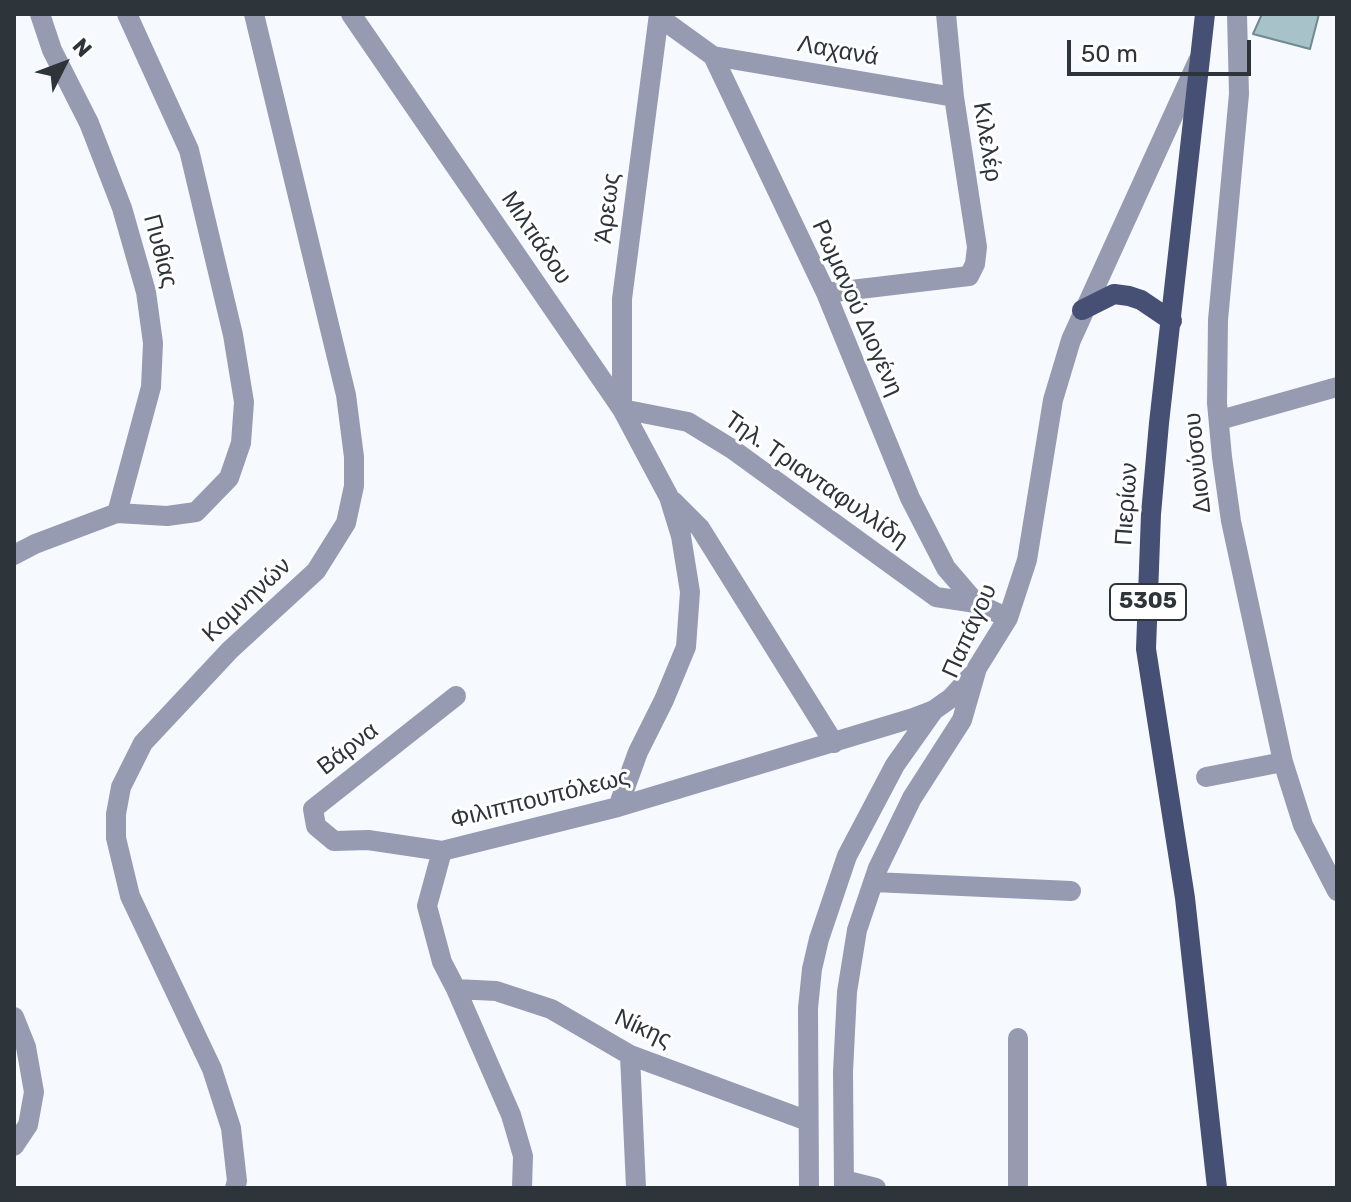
<!DOCTYPE html>
<html>
<head>
<meta charset="utf-8">
<style>
	body { margin:0 }
	#map { position:relative; width:1351px; height:1202px; overflow:hidden; background:#f6fafe; font-family:Rubik,sans-serif }
	canvas { display:block }
	.frame { position:absolute; inset:0; border:16px solid #2d353b; pointer-events:none }
	.north { position:absolute; left:24px; top:24px; width:80px; height:80px; -webkit-text-stroke:6px #fff; paint-order:stroke; rotate:48deg; font-size:22px; font-weight:700; line-height:32px; text-align:center; color:#2d353b }
	.north::after { content:''; display:block; margin:auto; width:28px; height:36px; background:#2d353b; clip-path:polygon(50% 0,100% 100%,50% 72%,0 100%) }
	.scale { position:absolute; left:1067px; top:40px; width:184px; height:36px; box-sizing:border-box; border:4px solid #2d353b; border-top:0; padding-left:10px; font-size:24px; line-height:28px; white-space:nowrap; color:#2d353b; -webkit-text-stroke:6px #fff; paint-order:stroke }
</style>
</head>
<body>
<div id="map">
<canvas width="1351" height="1202"></canvas>
<div class="frame"></div>
<div class="north">N</div>
<div class="scale">50 m</div>
</div>
<script>
const context = document.querySelector('canvas').getContext('2d');
context.lineJoin = 'round';
function fillPath(path, color) { context.fillStyle = color; context.fill(path, 'evenodd'); }
const poly = rows => new Path2D(rows.map(r => 'M' + r).join(''));
function trace(path, color, width, dash) { context.strokeStyle = color; context.lineWidth = width; context.lineCap = dash ? 'butt' : 'round'; context.setLineDash(dash || []); context.stroke(path); }
function label(font, color, halo, rows, align = 'center') {
  context.font = font + ' Rubik,sans-serif'; context.lineWidth = 6; context.setLineDash([]); context.textBaseline = 'middle'; context.strokeStyle = halo; context.fillStyle = color; for (const [text, x, y, turn = 0] of rows) {
    context.save(); context.translate(x, y); context.rotate((+turn || 0) * Math.PI / 180); context.textAlign = isNaN(turn) ? turn : align; if (halo) context.strokeText(text, 0, 0); context.fillText(text, 0, 0); context.restore();
  }
}
const building = poly([
	[1262,14,1319,14,1310,49,1253,34,1262,14]
]);
fillPath(building, '#a7c2c8');
trace(building, '#708a8f', 2);
trace(poly([
	[40,14,52,50,89,123,122,208,146,292,153,343,151,387,117,513],
	[351,14,622,409,669,497,681,536,690,592,686,647,664,700,638,752,618,807],
	[659,14,622,299,622,409,688,422,732,449,936,597,976,603],
	[1237,14,1239,94,1218,320,1217,403,1222,457,1231,521,1283,762,1303,825,1337,891],
	[659,17,713,56,826,293,910,498,946,568,976,603,1008,618],
	[713,56,954,97],
	[826,293,969,276,975,264,977,247,954,97,946,14],
	[1220,420,1337,387],
	[673,501,700,528,834,743],
	[14,555,35,544,117,513,167,516,196,512,229,478,241,443,244,402,233,335,189,150,127,14],
	[1206,777,1283,762],
	[442,851,368,840,334,841,316,826,313,809,456,696],
	[874,882,1071,891],
	[456,989,496,991,551,1009,630,1055,808,1121],
	[14,1017,26,1047,34,1092,28,1125,14,1146],
	[1018,1038,1018,1188],
	[630,1055,636,1188],
	[844,1180,876,1188],
	[235,1188,237,1181,231,1128,212,1069,130,896,116,838,116,814,121,787,143,743,230,650,316,571,346,523,354,486,354,457,346,395,254,14],
	[522,1188,523,1156,511,1115,456,989,442,962,427,906,442,851,618,807,913,718,934,710,951,698,972,675],
	[809,1188,808,1008,812,969,819,939,847,856,895,765,934,710],
	[844,1188,843,1072,847,992,857,930,878,868,912,798,962,720,977,668,1008,618,1027,560,1053,400,1071,340,1198,61]
]), '#969bb1', 20);
trace(poly([
	[1205,14,1159,423,1151,514,1146,649,1185,898,1217,1188],
	[1082,310,1114,294,1129,296,1141,300,1172,321]
]), '#464f74', 20);
for (const [x, y, w] of [
	[1148,602,76]
]) { const box = new Path2D(); box.roundRect(x - w / 2, y - 18, w, 36, 6); context.fillStyle = '#fff'; context.fill(box); trace(box, '#2d353b', 2); }
label('bold 22px', '#2d353b', null, [
	["5305",1148,602]
]);
label('24px', '#2d353b', '#fff', [
	["Λαχανά",838,51,10],
	["Κιλελέρ",987,142,81],
	["Άρεως",608,208,-83],
	["Μιλτιάδου",536,238,56],
	["Πυθίας",160,251,75],
	["Ρωμανού Διογένη",857,308,66],
	["Διονύσου",1198,463,-96],
	["Τηλ. Τριανταφυλλίδη",816,480,35],
	["Πιερίων",1127,504,-86],
	["Κομνηνών",247,600,-43],
	["Παπάγου",970,631,-66],
	["Βάρνα",348,749,-38],
	["Φιλιππουπόλεως",540,799,-14],
	["Νίκης",643,1029,25]
]);
</script>
</body>
</html>
